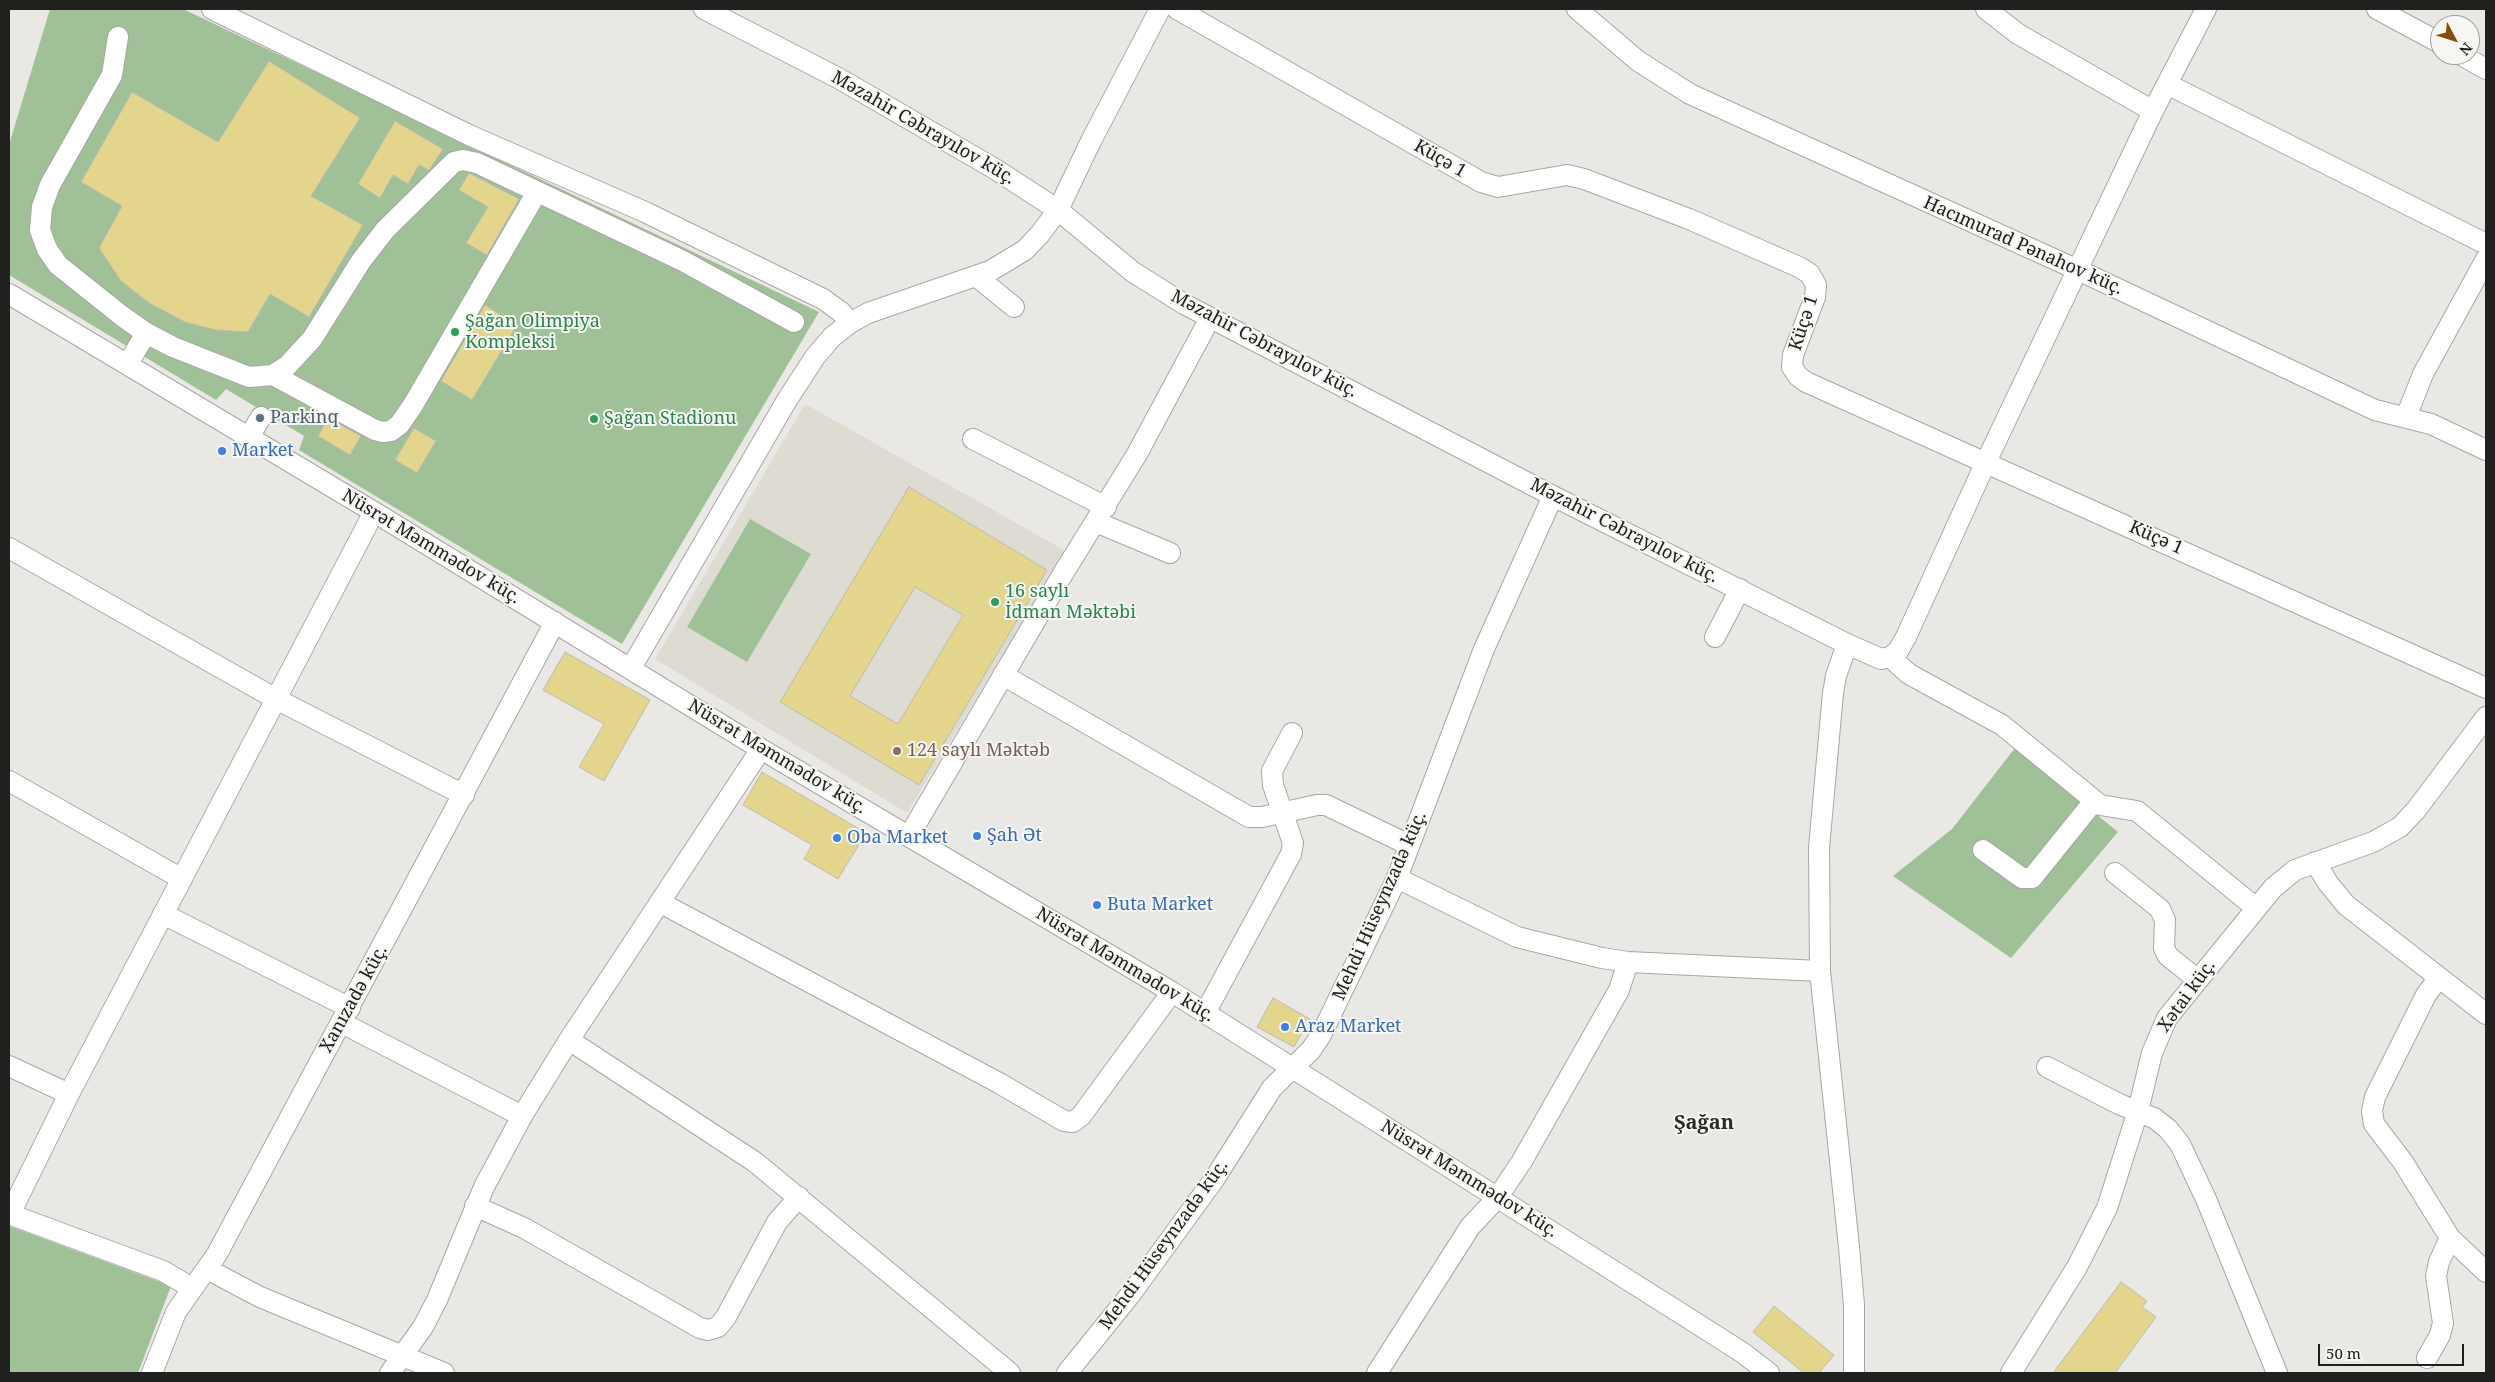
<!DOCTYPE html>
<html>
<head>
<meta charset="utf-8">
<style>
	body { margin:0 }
	#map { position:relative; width:2495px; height:1382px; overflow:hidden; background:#e9e8e5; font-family:"Noto Serif",serif }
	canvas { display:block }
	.frame { position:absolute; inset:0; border:10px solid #20201f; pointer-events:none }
	.north { position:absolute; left:2430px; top:15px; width:50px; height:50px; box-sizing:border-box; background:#f6f6f3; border:1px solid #a0a09e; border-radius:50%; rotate:130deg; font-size:14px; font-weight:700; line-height:20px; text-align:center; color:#20201f }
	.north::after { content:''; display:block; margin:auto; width:18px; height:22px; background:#894b0c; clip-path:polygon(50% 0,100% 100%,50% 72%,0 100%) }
	.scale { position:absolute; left:2318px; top:1344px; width:146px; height:22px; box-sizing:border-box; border:2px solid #20201f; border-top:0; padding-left:6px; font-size:15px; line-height:18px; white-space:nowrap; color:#20201f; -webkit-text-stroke:4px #f6f6f3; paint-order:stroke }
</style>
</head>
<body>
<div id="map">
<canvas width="2495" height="1382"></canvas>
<div class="frame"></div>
<div class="north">N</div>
<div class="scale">50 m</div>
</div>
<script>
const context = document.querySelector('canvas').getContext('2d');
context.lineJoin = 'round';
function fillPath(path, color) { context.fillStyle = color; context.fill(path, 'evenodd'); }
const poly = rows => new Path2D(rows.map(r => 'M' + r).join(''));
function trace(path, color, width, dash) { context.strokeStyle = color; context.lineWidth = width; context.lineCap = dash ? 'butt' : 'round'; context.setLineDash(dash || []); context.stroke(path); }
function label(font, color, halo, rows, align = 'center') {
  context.font = font + ' "Noto Serif",serif'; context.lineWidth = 4; context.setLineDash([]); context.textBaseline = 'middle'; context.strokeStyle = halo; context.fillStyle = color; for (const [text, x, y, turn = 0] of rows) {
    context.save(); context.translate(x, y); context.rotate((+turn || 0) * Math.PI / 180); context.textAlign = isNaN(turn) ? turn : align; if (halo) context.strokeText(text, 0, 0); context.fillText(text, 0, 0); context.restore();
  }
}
fillPath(poly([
	[805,404,1066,551,907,813,655,659]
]), '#dedcd2');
fillPath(poly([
	[50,9,183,9,819,312,622,644,299,450,304,436,226,389,216,400,9,275,9,145],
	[750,519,811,554,747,662,687,627],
	[2015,748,2118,832,2011,958,1893,876,1952,829],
	[9,1226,171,1286,138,1373,9,1373]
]), '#a0c197');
const building = poly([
	[269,61,360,118,311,196,363,225,309,317,270,294,248,332,216,330,185,322,149,303,121,281,99,248,122,206,81,182,132,92,218,142,269,61],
	[395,121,443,149,429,170,419,165,408,184,393,175,380,198,358,184,395,121],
	[469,173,519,199,487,255,466,243,488,207,459,190,469,173],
	[485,305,517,325,472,400,441,381,485,305],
	[328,418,361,436,350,455,318,436,328,418],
	[414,428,436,441,417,473,395,460,414,428],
	[909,487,1047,570,919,785,780,702,909,487],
	[915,587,963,615,898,724,850,696,915,587],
	[565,652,650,700,604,781,579,767,604,724,543,690,565,652],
	[762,772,866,833,838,879,804,859,812,845,743,805,762,772],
	[1273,998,1310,1019,1294,1047,1257,1027,1273,998],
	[2121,1282,2147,1301,2142,1307,2156,1317,2115,1373,2053,1373,2121,1282],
	[1774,1306,1834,1355,1819,1373,1804,1373,1753,1332,1774,1306]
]);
fillPath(building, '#e3d58c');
trace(building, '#bbbab7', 1);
const minor = poly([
	[212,9,469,135,645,212,823,299,841,312,850,323],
	[704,9,840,79,995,169,1058,210,1133,272,1184,304,1553,496,1847,644,1881,659,1890,657,1898,651,1906,637,1986,462,2153,111,2206,9],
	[1177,9,1481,182,1498,187,1567,175,1584,179,1689,219,1799,267,1810,274,1816,285,1815,297,1793,355,1792,367,1798,376,1806,382,2486,688],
	[1577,9,1638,61,1690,94,2078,270,2375,410,2431,424,2486,450],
	[1986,9,2018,34,2153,111],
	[2377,9,2440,43],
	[118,37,112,75,50,185,42,207,40,230,47,249,58,265,122,316,146,333,173,347,249,377,273,375,287,366,312,339,361,261,385,230,454,162,463,160,477,163,683,261,794,322],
	[2461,55,2486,69],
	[2167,84,2486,244],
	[976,276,1014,307],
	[9,294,374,512,761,749,1172,992,1696,1323,1743,1353,1769,1373],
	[128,364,146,333],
	[273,375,375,430,383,432,391,431,400,424,413,405,537,192],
	[2406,417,2423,374,2486,259],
	[249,437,261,417],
	[973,439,1106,507],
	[1096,522,1170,553],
	[9,548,276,699,464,795],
	[1715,637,1740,589],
	[1847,644,1836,676,1833,693,1819,848,1820,971,1849,1247,1854,1305,1854,1373],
	[1890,657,1909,674,2002,725,2100,805,2137,811,2255,907],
	[631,668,787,400,815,357,832,337,850,323,868,313,990,271,1025,250,1040,234,1058,210,1091,141,1160,9],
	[1003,675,1249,817,1262,817,1317,805,1326,805,1409,845],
	[9,781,182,879],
	[909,836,1064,572,1137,454,1210,318],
	[1983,850,2022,878,2032,878,2094,801],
	[2315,862,2328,883,2346,905,2486,1014],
	[2115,873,2160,909,2165,920,2164,948,2168,956,2198,980],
	[1397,878,1517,937,1602,958,1628,962,1820,971],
	[661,903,999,1083,1064,1121,1073,1122,1081,1116,1172,992],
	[163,914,350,1008],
	[2439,977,2426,995,2375,1097,2372,1111,2374,1124,2403,1162,2450,1238,2486,1272],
	[1205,1013,1291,854,1293,843,1273,785,1272,771,1292,733],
	[342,1023,522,1116],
	[569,1040,755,1162,1010,1373],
	[9,1066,69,1094],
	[2047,1067,2119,1104,2154,1118,2168,1129,2180,1144,2206,1199,2277,1373],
	[475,1206,524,1228,700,1328,708,1330,718,1327,726,1317,777,1222,799,1197],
	[9,1214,163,1271,192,1288],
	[10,1214,69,1094,374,512],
	[207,1269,260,1297,444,1373],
	[2427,1358,2440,1335,2443,1323,2436,1276,2439,1262,2450,1238],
	[152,1373,176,1312,217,1254,555,622],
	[390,1373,423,1327,437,1300,484,1187,522,1116,569,1040,761,749],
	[1067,1373,1130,1295,1215,1178,1272,1088,1311,1050,1321,1035,1397,878,1484,649,1553,496],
	[1377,1373,1470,1227,1498,1197,1522,1161,1619,990,1628,962],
	[2011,1373,2077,1267,2107,1208,2138,1111,2152,1053,2167,1018,2273,888,2295,870,2373,842,2400,827,2416,810,2486,717]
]);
trace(minor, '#a7a7a4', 22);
trace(minor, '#fff', 20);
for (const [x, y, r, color] of [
	[455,332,5,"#2e9e5b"],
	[260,418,5,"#5c6f8a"],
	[594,419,5,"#2e9e5b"],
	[222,451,5,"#3f7fe0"],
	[995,602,5,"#2e9e5b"],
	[897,751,5,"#8d6e63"],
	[977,836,5,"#3f7fe0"],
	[837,838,5,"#3f7fe0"],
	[1097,905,5,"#3f7fe0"],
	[1285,1027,5,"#3f7fe0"]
]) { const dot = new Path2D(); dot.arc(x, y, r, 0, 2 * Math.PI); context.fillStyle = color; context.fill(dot); trace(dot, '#f6f6f3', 2); }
label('18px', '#20201f', '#f6f6f3', [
	["Məzahir Cəbrayılov küç.",923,128,30],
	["Küçə 1",1440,159,30],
	["Hacımurad Pənahov küç.",2023,246,24],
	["Küçə 1",1804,323,-72],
	["Məzahir Cəbrayılov küç.",1264,344,28],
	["Məzahir Cəbrayılov küç.",1624,531,27],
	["Küçə 1",2156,538,24],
	["Nüsrət Məmmədov küç.",431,547,31],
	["Nüsrət Məmmədov küç.",777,757,31],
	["Mehdi Hüseynzadə küç.",1380,906,-66],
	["Nüsrət Məmmədov küç.",1125,965,31],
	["Xətai küç.",2187,996,-54],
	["Xanızadə küç.",354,999,-61],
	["Nüsrət Məmmədov küç.",1469,1179,32],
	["Mehdi Hüseynzadə küç.",1164,1245,-54]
]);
label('18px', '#27864d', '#f6f6f3', [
	["Şağan Olimpiya",465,322],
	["Kompleksi",465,343],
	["Şağan Stadionu",604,419],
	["16 saylı",1005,592],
	["İdman Məktəbi",1005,613]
], 'left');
label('18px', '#4e5e75', '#f6f6f3', [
	["Parkinq",270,418]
], 'left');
label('18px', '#366cbe', '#f6f6f3', [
	["Market",232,451],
	["Şah Ət",987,836],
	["Oba Market",847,838],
	["Buta Market",1107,905],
	["Araz Market",1295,1027]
], 'left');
label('18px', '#785e54', '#f6f6f3', [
	["124 saylı Məktəb",907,751]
], 'left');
label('bold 20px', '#2c2b29', '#f6f6f3', [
	["Şağan",1704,1123]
]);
</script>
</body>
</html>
